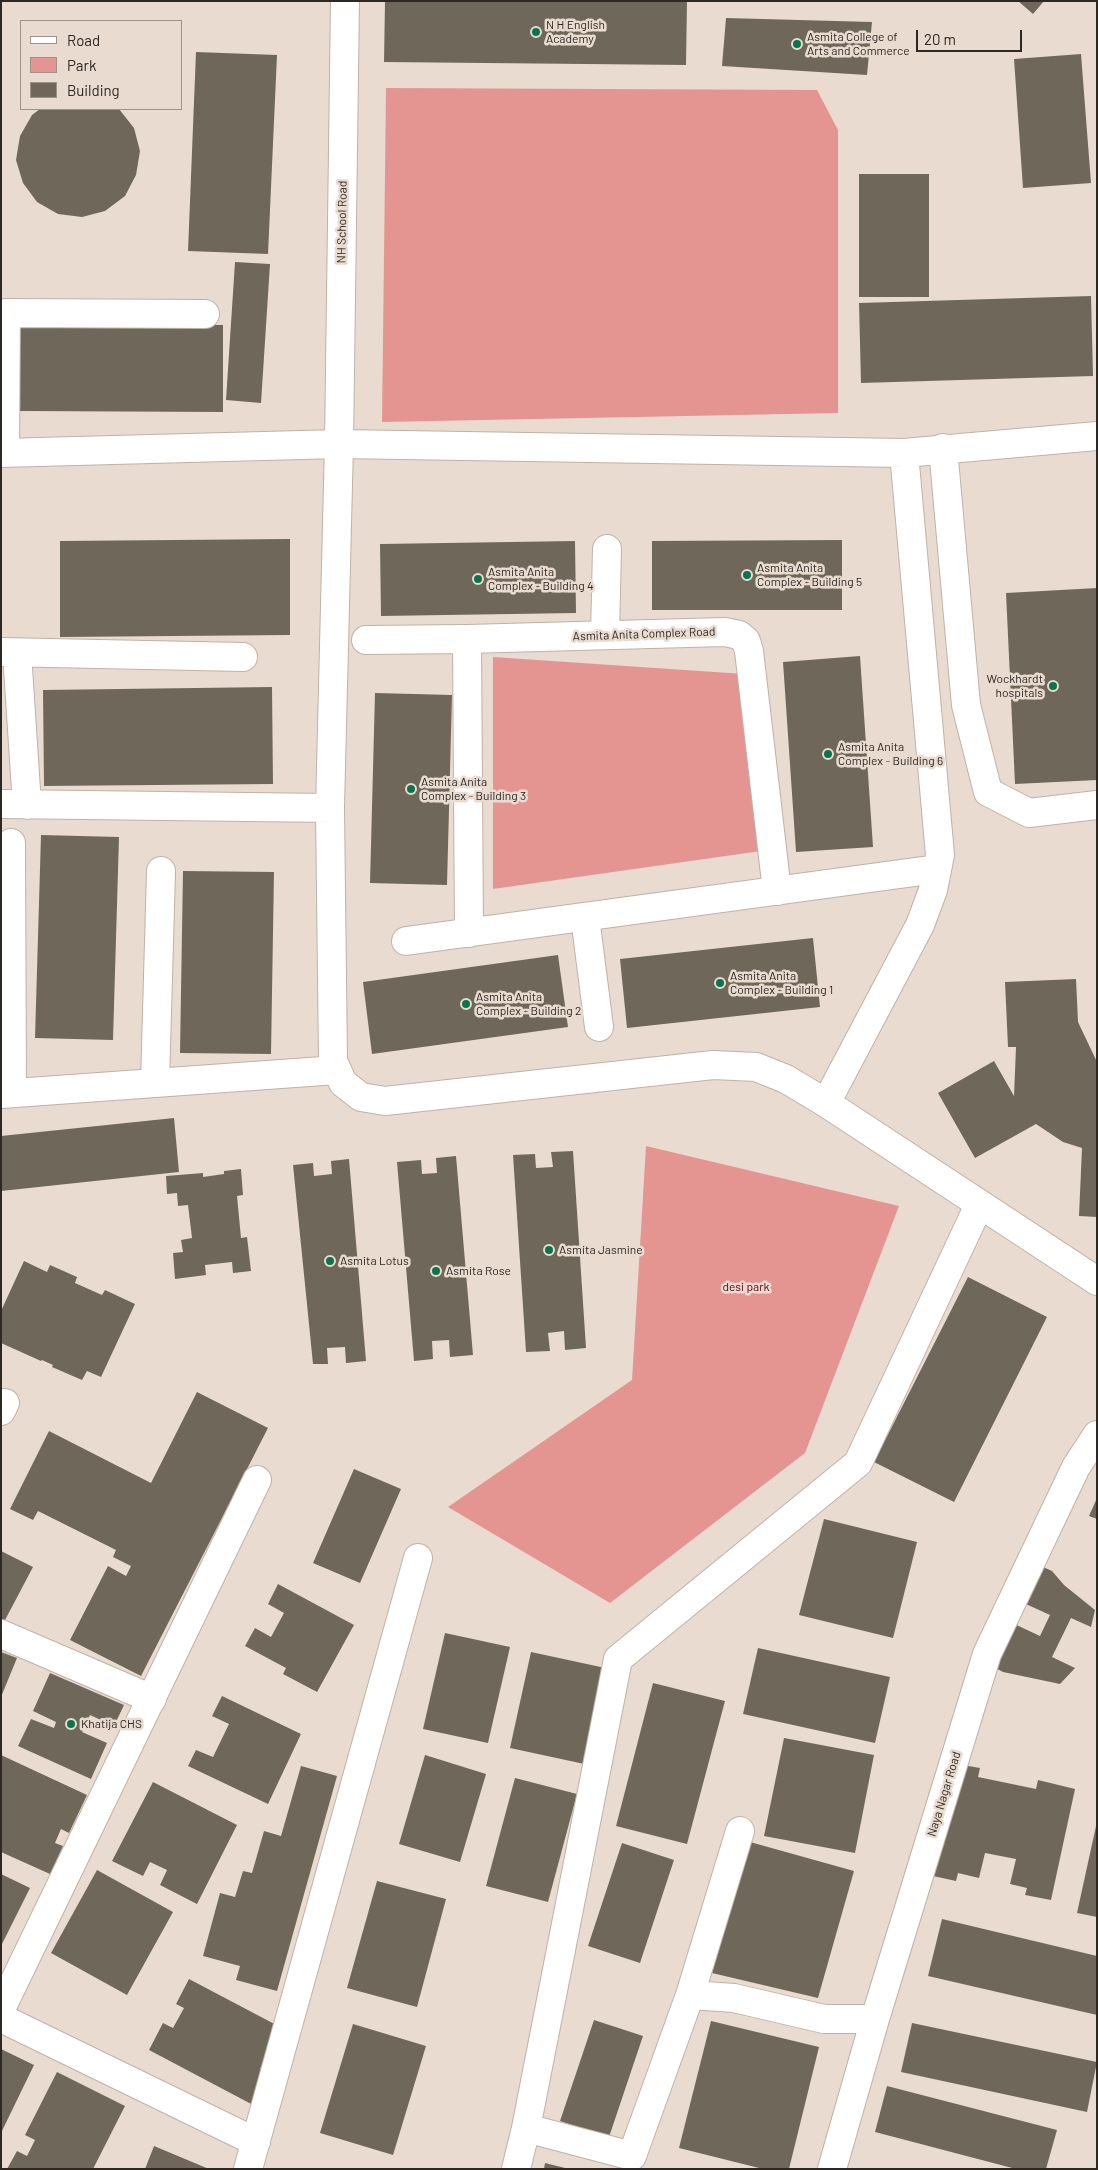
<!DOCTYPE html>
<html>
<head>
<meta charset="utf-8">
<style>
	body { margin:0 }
	#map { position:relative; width:1098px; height:2170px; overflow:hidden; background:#eadbd0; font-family:Barlow,sans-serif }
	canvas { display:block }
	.frame { position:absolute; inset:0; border:2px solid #2d2824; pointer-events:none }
	.legend { position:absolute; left:20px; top:20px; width:162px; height:90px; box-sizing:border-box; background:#eadbd0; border:1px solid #9e938b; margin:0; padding:6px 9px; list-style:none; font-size:15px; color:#2d2824 }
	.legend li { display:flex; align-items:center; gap:10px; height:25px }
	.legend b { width:25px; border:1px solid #9e938b }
	.scale { position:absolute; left:916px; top:30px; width:106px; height:22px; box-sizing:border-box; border:2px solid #2d2824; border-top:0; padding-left:6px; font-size:15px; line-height:18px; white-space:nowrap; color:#2d2824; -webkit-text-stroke:4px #eadbd0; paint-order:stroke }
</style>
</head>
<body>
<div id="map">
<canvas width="1098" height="2170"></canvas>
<div class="frame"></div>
<ul class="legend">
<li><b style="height:6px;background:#fff"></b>Road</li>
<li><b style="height:14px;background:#e49591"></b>Park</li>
<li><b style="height:14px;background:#6f685a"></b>Building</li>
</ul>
<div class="scale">20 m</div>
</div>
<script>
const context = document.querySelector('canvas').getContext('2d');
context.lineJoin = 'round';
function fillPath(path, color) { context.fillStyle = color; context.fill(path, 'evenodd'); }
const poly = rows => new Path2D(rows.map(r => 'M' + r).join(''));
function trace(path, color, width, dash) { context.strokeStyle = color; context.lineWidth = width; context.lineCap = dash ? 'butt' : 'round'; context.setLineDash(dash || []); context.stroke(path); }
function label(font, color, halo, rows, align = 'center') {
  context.font = font + ' Barlow,sans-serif'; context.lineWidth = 5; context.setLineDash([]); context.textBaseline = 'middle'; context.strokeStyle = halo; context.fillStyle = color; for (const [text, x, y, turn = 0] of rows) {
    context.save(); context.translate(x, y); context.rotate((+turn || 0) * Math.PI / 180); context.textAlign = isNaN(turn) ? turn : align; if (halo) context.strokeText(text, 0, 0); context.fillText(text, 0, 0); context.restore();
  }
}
fillPath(poly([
	[386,88,817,90,838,130,838,413,382,422],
	[493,657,744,674,761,851,493,889],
	[646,1146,899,1206,805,1453,610,1603,448,1507,632,1380]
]), '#e49591');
fillPath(poly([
	[385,1,687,1,686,65,384,62],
	[1018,1,1044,1,1033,14],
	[726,18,872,22,867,75,722,66],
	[196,52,277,55,268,254,188,251],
	[1081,54,1091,183,1023,188,1014,59],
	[40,109,119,109,134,128,140,151,136,175,125,196,105,211,82,217,58,214,37,202,23,183,16,160,20,136,32,115],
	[859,174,929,174,929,297,859,297],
	[235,262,270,264,261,403,226,400],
	[1091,296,1093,376,861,383,859,303],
	[20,324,223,325,223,412,19,411],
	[290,539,290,635,60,637,60,541],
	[842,540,842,610,652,610,652,541],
	[575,541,576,613,381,616,380,544],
	[1097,588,1097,780,1015,784,1006,593],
	[860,656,873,847,796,852,783,662],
	[272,687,273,784,44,786,43,690],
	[375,693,452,695,447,885,370,883],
	[41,835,119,837,113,1040,35,1038],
	[183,871,274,872,271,1054,180,1053],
	[813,938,820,1007,627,1028,620,959],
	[558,955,568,1027,372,1054,363,982],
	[1076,979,1078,1022,1097,1062,1097,1217,1079,1216,1082,1148,1063,1142,1036,1124,975,1158,938,1093,994,1061,1014,1096,1016,1047,1008,1047,1005,982],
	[174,1118,179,1172,1,1191,1,1136],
	[573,1151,586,1348,565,1350,564,1331,548,1333,550,1351,526,1352,513,1155,535,1154,536,1168,553,1167,551,1152],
	[456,1156,473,1355,450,1357,449,1340,432,1341,433,1359,414,1361,397,1162,421,1160,422,1174,437,1173,436,1158],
	[349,1159,366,1361,346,1363,345,1347,327,1348,328,1364,313,1364,293,1165,313,1163,314,1176,332,1174,331,1161],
	[241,1169,243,1195,237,1196,241,1238,247,1237,251,1271,233,1273,232,1262,205,1265,206,1275,175,1279,173,1253,183,1252,181,1240,192,1238,188,1205,178,1206,177,1193,167,1194,166,1176,203,1173,203,1177,224,1174,224,1171],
	[24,1261,47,1272,50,1265,77,1277,75,1283,102,1295,105,1290,135,1304,101,1377,87,1371,82,1380,52,1367,53,1365,42,1360,41,1361,1,1343,1,1311],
	[968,1277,1047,1317,954,1502,874,1462],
	[197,1392,268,1428,141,1676,70,1640,108,1566,126,1576,131,1566,113,1557,116,1550,38,1511,33,1520,10,1509,49,1431,151,1483],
	[354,1469,401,1489,360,1583,313,1563],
	[1097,1498,1097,1519,1089,1516],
	[824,1519,917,1542,893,1638,799,1615],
	[1,1551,33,1567,4,1622,1,1621],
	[1034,1563,1052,1571,1064,1585,1095,1610,1091,1627,1071,1618,1052,1657,1075,1668,1060,1684,1003,1672,986,1663,1008,1621,1040,1636,1050,1615,1017,1600],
	[278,1584,354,1625,317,1692,283,1674,286,1668,245,1646,255,1628,271,1637,284,1613,268,1604],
	[445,1633,510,1647,488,1743,423,1729],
	[758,1648,890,1677,875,1743,743,1714],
	[1,1652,17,1658,1,1697],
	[531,1652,610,1669,589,1765,510,1748],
	[50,1673,124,1705,114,1726,90,1715,82,1732,107,1743,91,1779,18,1746,31,1719,54,1728,56,1722,33,1711],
	[653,1683,725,1701,687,1844,616,1826],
	[222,1696,301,1734,268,1804,188,1766,196,1750,213,1757,229,1724,212,1716],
	[784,1738,874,1755,855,1853,764,1836],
	[1,1755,87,1795,69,1833,61,1829,55,1843,63,1846,50,1874,1,1852],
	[425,1755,486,1774,460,1862,399,1844],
	[957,1764,980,1768,978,1777,1036,1789,1038,1780,1075,1789,1051,1900,1025,1895,1027,1888,1010,1884,1016,1859,985,1853,979,1878,958,1873,956,1881,933,1876],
	[301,1766,337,1776,277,1991,236,1980,240,1966,203,1956,220,1893,235,1897,243,1871,252,1873,264,1831,281,1836],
	[515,1778,577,1794,548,1902,486,1886],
	[153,1782,237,1825,197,1904,160,1885,167,1870,150,1862,143,1876,112,1861],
	[1096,1826,1097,1826,1097,1917,1077,1913],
	[750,1842,854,1871,818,1998,712,1973],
	[622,1843,674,1860,640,1963,588,1946],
	[97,1870,173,1912,127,1995,51,1953],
	[1,1874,30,1888,1,1946],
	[377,1881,446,1899,417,2007,347,1988],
	[942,1919,1097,1956,1097,2015,928,1976],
	[189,1979,282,2028,260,2069,271,2075,255,2106,149,2050,163,2023,173,2028,184,2008,176,2004],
	[594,2020,643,2036,609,2137,560,2121],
	[711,2021,819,2047,789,2169,763,2169,679,2148],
	[912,2023,1097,2062,1087,2112,901,2072],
	[353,2024,426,2046,393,2155,320,2133],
	[1,2049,34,2065,1,2133],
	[57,2072,125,2106,93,2169,7,2169,17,2151,27,2156,35,2140,25,2135],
	[887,2086,1057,2130,1046,2169,1016,2169,875,2132],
	[154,2146,209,2169,145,2169],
	[545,2163,565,2168,565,2169,544,2169]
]), '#6f685a');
const minor = poly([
	[345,1,339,444,330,808,333,1061,343,1083,361,1097,385,1101,713,1065,756,1067,786,1079,826,1103,1097,1281],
	[943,448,966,705,988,792,1029,813,1097,805],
	[1,453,339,444,904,453,1097,436],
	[5,453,6,313,205,314],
	[605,635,607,549],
	[467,639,469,933],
	[366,640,467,639,725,632,739,635,746,641,749,651,777,891],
	[1,652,243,657],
	[17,653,27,805],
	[1,804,330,808],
	[11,843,12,1093],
	[585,917,599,1027],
	[406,941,937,869],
	[155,1083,161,871],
	[1,1094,337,1070],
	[826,1103,920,925,933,890,940,855,904,453],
	[1,1411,5,1403],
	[1,1634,152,1699],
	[690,1995,740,1831],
	[1,2009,257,1480],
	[1,2018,256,2142],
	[526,2128,632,2156,690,1995,734,1998,824,2019,875,2019],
	[248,2169,418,1558],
	[516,2169,526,2128,618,1659,858,1463,979,1205],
	[832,2169,875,2019,987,1654,1076,1467,1097,1435]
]);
trace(minor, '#bfb2a6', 30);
trace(minor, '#fff', 28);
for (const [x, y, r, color] of [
	[536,32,5,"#0a754d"],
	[797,44,5,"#0a754d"],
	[747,575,5,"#0a754d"],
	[478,579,5,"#0a754d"],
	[1053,686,5,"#0a754d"],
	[828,754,5,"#0a754d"],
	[411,789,5,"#0a754d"],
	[720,983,5,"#0a754d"],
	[466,1004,5,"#0a754d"],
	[549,1250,5,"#0a754d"],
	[330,1261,5,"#0a754d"],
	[436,1271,5,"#0a754d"],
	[71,1724,5,"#0a754d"]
]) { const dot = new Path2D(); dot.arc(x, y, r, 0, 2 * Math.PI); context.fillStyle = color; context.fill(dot); trace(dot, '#eadbd0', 2); }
label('12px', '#2d2824', '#eadbd0', [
	["N H English",546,25],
	["Academy",546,39],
	["Asmita College of",807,37],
	["Arts and Commerce",807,51],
	["Asmita Anita",757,568],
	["Complex - Building 5",757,582],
	["Asmita Anita",488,572],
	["Complex - Building 4",488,586],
	["Wockhardt",1043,679,"right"],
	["hospitals",1043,693,"right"],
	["Asmita Anita",838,747],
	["Complex - Building 6",838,761],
	["Asmita Anita",421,782],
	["Complex - Building 3",421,796],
	["Asmita Anita",730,976],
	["Complex - Building 1",730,990],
	["Asmita Anita",476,997],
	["Complex - Building 2",476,1011],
	["Asmita Jasmine",559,1250],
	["Asmita Lotus",340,1261],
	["Asmita Rose",446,1271],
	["Khatija CHS",81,1724]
], 'left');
label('12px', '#2d2824', '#eadbd0', [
	["NH School Road",342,222,-89],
	["Asmita Anita Complex Road",644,634,-2],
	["Naya Nagar Road",944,1794,-73]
]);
label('12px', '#5c000e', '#eadbd0', [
	["desi park",746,1287]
]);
</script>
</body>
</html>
